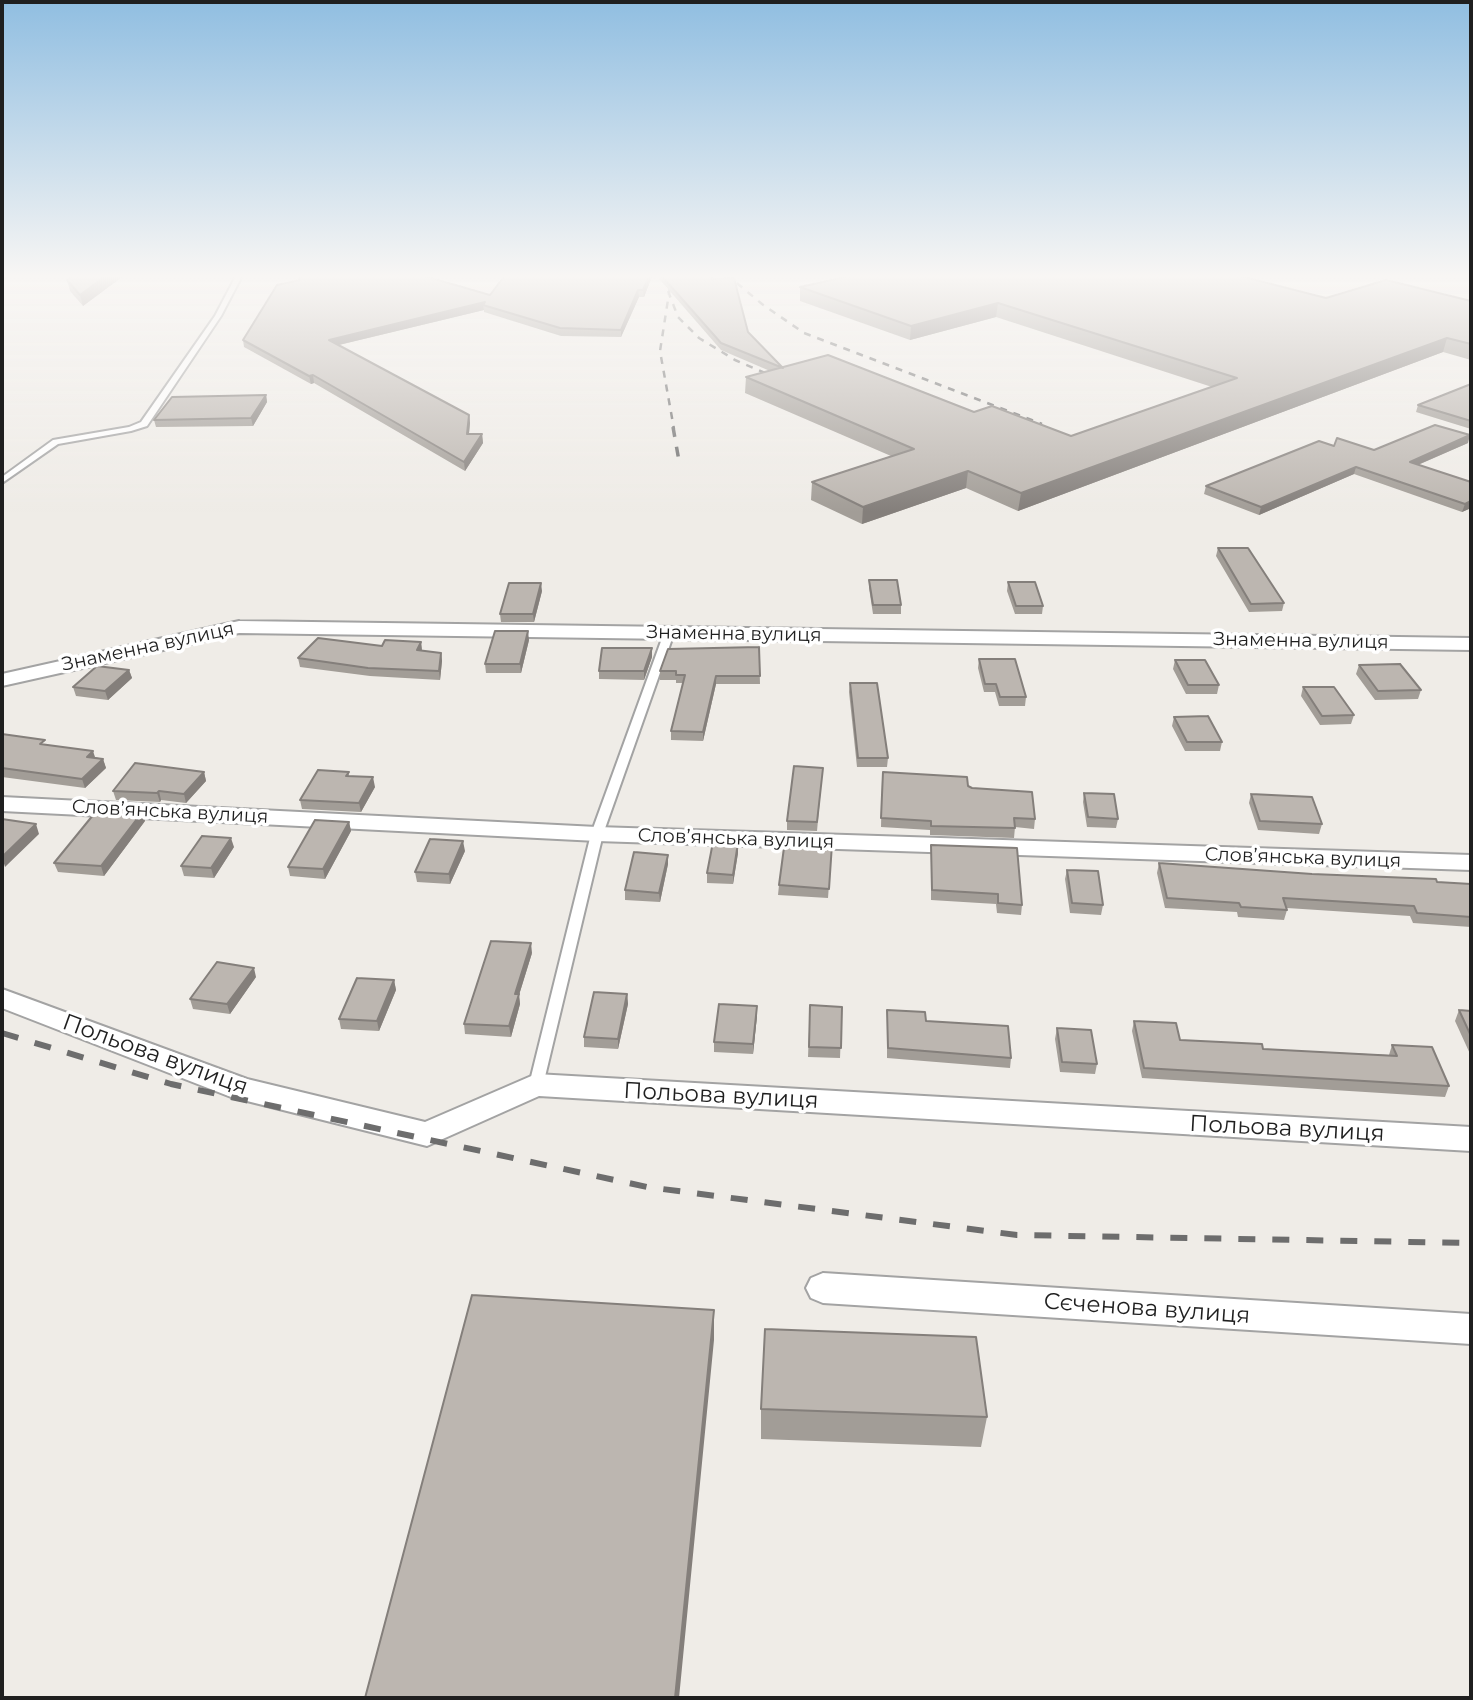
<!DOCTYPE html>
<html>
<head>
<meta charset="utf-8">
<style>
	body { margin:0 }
	#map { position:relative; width:1473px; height:1700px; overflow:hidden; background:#efece7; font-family:Montserrat,sans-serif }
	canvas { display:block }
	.frame { position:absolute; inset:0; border:4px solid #1f1f1f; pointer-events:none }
</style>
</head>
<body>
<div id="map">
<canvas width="1473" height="1700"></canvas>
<div class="frame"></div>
</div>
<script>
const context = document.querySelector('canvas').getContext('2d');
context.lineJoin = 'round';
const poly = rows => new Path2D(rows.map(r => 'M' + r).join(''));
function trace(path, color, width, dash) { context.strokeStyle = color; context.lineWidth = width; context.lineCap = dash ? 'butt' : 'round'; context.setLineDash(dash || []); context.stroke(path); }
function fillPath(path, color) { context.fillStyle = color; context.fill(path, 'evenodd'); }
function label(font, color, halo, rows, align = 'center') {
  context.font = font + ' Montserrat,sans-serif'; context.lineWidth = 7; context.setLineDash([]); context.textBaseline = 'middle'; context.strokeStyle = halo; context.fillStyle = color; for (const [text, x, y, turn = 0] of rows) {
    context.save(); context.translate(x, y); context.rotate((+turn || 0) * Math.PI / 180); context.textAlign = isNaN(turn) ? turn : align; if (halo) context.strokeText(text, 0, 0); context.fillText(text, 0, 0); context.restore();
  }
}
const service = poly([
	[237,274,243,274,221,316,147,426,131,431,58,444,2,483,2,477,53,440,129,427,141,422,215,316,237,274],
	[669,630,674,633,603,834,543,1085,541,1089,536,1090,531,1089,529,1085,591,834,664,633,669,630]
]);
const minor = poly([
	[239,621,1471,638,1471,650,239,633,2,686,2,674,239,621],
	[2,797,597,827,1471,855,1471,870,597,841,2,811,2,797],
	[2,989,247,1079,425,1122,536,1074,1471,1127,1471,1151,539,1096,427,1146,231,1097,2,1008,2,989],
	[823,1273,1471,1314,1471,1344,823,1303,811,1298,806,1288,811,1278,823,1273]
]);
trace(service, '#a3a3a3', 4);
trace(minor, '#a3a3a3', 4);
fillPath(service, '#fff');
fillPath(minor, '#fff');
trace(poly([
	[672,274,660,351,674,429],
	[726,274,762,304,804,333,1042,424],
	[668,291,678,317,699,338,735,360,781,380]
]), '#6d6d6d', 2.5, [7, 7]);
trace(poly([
	[673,427,679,461]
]), '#6d6d6d', 3.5, [10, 10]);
trace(poly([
	[2,1033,171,1084,647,1187,1017,1235,1471,1243]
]), '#6d6d6d', 6, [17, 17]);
fillPath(poly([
	[75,274,126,274,83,306,70,291,67,280],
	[296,274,417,274,490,295,506,274,653,274,644,297,639,297,621,337,561,336,484,312,484,310,339,345,469,415,470,423,469,434,482,434,483,443,465,471,314,383,311,384,244,347,243,340,299,281],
	[655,274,711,274,712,279,748,332,782,368,974,412,1071,436,1212,387,996,317,910,340,800,301,800,287,1471,301,1471,360,1443,352,1018,511,966,488,862,524,811,500,812,482,891,456,745,393,746,377,770,371,721,350],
	[1471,384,1471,429,1416,412,1418,405],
	[266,395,267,402,253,426,156,427,154,420],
	[1468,443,1418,465,1471,508,1462,512,1354,474,1259,515,1204,494,1206,486,1334,446,1374,450],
	[1218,548,1284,603,1282,611,1249,612,1216,556],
	[869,580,901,605,901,614,873,614,869,588],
	[1008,582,1043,606,1042,614,1015,614,1007,591],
	[542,591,534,622,501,622,500,614],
	[529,640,521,673,486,673,485,664],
	[421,642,422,651,441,653,442,661,440,680,370,676,300,667,298,658,382,646],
	[759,647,760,684,716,684,703,741,671,740,671,731,683,683,676,683,676,680,660,680,660,671],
	[652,648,652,657,644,680,599,679,599,671],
	[979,659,1026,697,1025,706,999,706,995,692,984,692,978,668],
	[1175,660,1219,685,1217,694,1186,694,1173,669],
	[1359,665,1421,690,1418,699,1375,700,1356,674],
	[129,670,132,678,108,700,76,696,73,687],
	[850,683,888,758,887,767,857,767,849,692],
	[1303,687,1354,715,1351,724,1320,725,1301,696],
	[1174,717,1222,742,1220,751,1185,751,1172,726],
	[2,734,103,759,106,768,85,788,2,777],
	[204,772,206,781,186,803,161,800,160,802,116,800,113,791],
	[349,772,349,776,375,787,361,812,302,809,300,800],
	[822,777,817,831,787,830,787,821],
	[882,781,968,786,1035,819,1034,829,1015,827,1014,838,930,835,930,830,881,827],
	[1084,793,1118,819,1116,828,1087,827,1083,802],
	[1251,794,1322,824,1319,834,1258,830,1249,803],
	[145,821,104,876,58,872,54,863],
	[349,822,351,831,325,879,290,876,288,867],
	[832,844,828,898,778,895,779,885],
	[931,845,1022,905,1021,915,997,913,996,904,931,900],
	[234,847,214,878,184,876,181,866],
	[465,851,450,884,417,882,415,872],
	[738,853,733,884,707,883,707,873],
	[668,855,668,864,660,902,625,900,625,890],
	[1159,863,1312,874,1471,884,1471,927,1413,923,1410,916,1287,908,1287,910,1284,920,1238,917,1237,912,1165,908,1157,873],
	[1067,870,1103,905,1101,915,1070,913,1065,879],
	[532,953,519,995,520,1004,511,1037,465,1034,464,1024],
	[256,977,230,1014,193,1009,190,999],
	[394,980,396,990,379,1031,341,1029,339,1019],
	[627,994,628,1004,618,1049,584,1047,584,1037],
	[810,1005,842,1007,840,1058,808,1057],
	[887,1010,1011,1058,1010,1068,887,1058],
	[1459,1010,1471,1011,1471,1056,1455,1021],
	[757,1016,753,1054,714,1052,714,1042],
	[1134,1021,1180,1040,1263,1049,1389,1055,1392,1045,1449,1086,1445,1097,1142,1078,1132,1031],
	[1057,1028,1097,1064,1095,1074,1060,1072,1055,1039],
	[761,1409,987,1417,981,1447,761,1439]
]), '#a29d97');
fillPath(poly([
	[2,274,15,274,2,281],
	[108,274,126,274,83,306,80,295],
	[650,274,653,274,644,297,643,290],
	[638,290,639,297,621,337,621,330],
	[485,302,483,305,484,310,330,347,329,340],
	[998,303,996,317,910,340,911,326],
	[1447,338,1443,352,1018,511,1021,493],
	[313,375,314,383,311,384,309,376],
	[266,395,267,402,253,426,251,418],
	[469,415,470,423,468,442,467,434],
	[482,434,483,443,465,471,464,462],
	[1470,435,1468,443,1408,469,1410,462],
	[1356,467,1354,474,1259,515,1261,507],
	[968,471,966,488,862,524,863,507],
	[1471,501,1471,508,1462,512,1465,504],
	[541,583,542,591,534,622,533,614],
	[528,631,529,640,521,673,520,664],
	[421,642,422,651,417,650],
	[652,648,652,657,644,680,644,671],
	[441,653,442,661,440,680,439,671],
	[129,670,132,678,108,700,105,691],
	[716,676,716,684,703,741,703,732],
	[93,751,96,760,87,757],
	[103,759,106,768,85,788,82,779],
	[204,772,206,781,186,803,184,794],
	[373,777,375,787,361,812,359,803],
	[159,791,161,800,160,802,157,793],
	[143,811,145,821,104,876,101,866],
	[349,822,351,831,325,879,323,869],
	[36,824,39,834,5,867,2,857],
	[231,838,234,847,214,878,211,868],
	[463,841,465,851,450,884,449,874],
	[738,843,738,853,733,884,733,875],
	[668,855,668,864,660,902,659,893],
	[531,943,532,953,519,995,520,1004,511,1037,509,1026,515,994],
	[254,968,256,977,230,1014,227,1004],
	[394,980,396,990,379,1031,377,1021],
	[627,994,628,1004,618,1049,618,1039],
	[757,1006,757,1016,753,1054,753,1044],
	[714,1310,714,1340,679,1698,675,1698]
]), '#847f7b');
const building = poly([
	[75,274,108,274,80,295,67,280,75,274],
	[298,274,417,274,490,295,506,274,650,274,643,290,638,290,621,330,560,328,483,305,485,302,329,340,469,415,467,434,482,434,464,462,313,375,309,376,243,340,277,285,300,280,298,274],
	[660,274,711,274,712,279,734,278,748,332,783,368,721,343,660,274],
	[859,274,1232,274,1326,298,1386,280,1471,301,1471,344,1447,338,1021,493,968,471,863,507,812,482,914,449,746,377,828,355,974,412,992,406,1071,436,1237,378,998,303,911,326,800,287,859,274],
	[1471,384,1471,421,1418,405,1471,384],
	[266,395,251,418,154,420,172,397,266,395],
	[1435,425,1470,435,1410,462,1471,482,1471,501,1465,504,1356,467,1261,507,1206,486,1319,441,1334,446,1337,438,1374,450,1435,425],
	[1218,548,1248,548,1284,603,1251,604,1218,548],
	[869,580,897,580,901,605,873,605,869,580],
	[1008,582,1035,582,1043,606,1016,606,1008,582],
	[509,583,541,583,533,614,500,614,509,583],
	[495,631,528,631,520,664,485,664,495,631],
	[318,638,382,646,385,640,421,642,417,650,441,653,439,671,368,668,298,658,318,638],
	[759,647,760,676,716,676,703,732,671,731,685,675,676,675,676,671,660,671,668,649,759,647],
	[602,648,652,648,644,671,599,671,602,648],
	[979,659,1015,659,1026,697,1000,697,996,684,985,684,979,659],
	[1175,660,1205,660,1219,685,1188,685,1175,660],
	[1400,664,1421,690,1378,691,1359,665,1400,664],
	[97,666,129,670,105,691,73,687,97,666],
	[850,683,877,683,888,758,858,758,850,683],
	[1303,687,1334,687,1354,715,1322,716,1303,687],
	[1208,716,1222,742,1187,742,1174,717,1208,716],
	[2,734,45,740,40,744,93,751,87,757,103,759,82,779,2,768,2,734],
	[135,763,204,772,184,794,159,791,157,793,113,791,135,763],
	[794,766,823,768,817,822,787,821,794,766],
	[318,770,349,772,346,776,373,777,359,803,300,800,318,770],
	[883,772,967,777,968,786,972,788,1032,792,1035,819,1014,818,1015,828,931,826,931,821,881,818,883,772],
	[1084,793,1114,794,1118,819,1088,817,1084,793],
	[1251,794,1312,797,1322,824,1260,821,1251,794],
	[98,809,143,811,101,866,54,863,98,809],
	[2,819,36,824,2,857,2,819],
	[315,820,349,822,323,869,288,867,315,820],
	[202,836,231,838,211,868,181,866,202,836],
	[430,839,463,841,449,874,415,872,430,839],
	[785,840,832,844,829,889,779,885,785,840],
	[713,842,738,843,733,875,707,873,713,842],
	[931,845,1017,848,1022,905,998,903,998,894,932,890,931,845],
	[634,852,668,855,659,893,625,890,634,852],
	[1159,863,1312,874,1436,879,1437,882,1471,884,1471,917,1417,913,1414,906,1283,898,1287,910,1241,907,1239,903,1167,898,1159,863],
	[1067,870,1098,871,1103,905,1072,903,1067,870],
	[491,941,531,943,515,994,519,994,509,1026,464,1024,491,941],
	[217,962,254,968,227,1004,190,999,217,962],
	[357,978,394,980,377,1021,339,1019,357,978],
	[594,992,627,994,618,1039,584,1037,594,992],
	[719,1004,757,1006,753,1044,714,1042,719,1004],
	[810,1005,842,1007,841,1048,809,1047,810,1005],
	[887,1010,925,1012,926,1021,1008,1026,1011,1058,888,1048,887,1010],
	[1459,1010,1471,1011,1471,1036,1459,1010],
	[1134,1021,1176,1023,1180,1040,1262,1044,1263,1049,1397,1056,1392,1045,1432,1047,1449,1086,1144,1068,1134,1021],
	[1057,1028,1091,1030,1097,1064,1062,1062,1057,1028],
	[472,1295,714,1310,675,1698,365,1698,472,1295],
	[765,1329,976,1337,987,1417,761,1409,765,1329]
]);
fillPath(building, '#bcb6b0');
trace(building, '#847f7b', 2);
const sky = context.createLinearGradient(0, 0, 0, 512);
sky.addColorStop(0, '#90bee1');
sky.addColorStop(0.54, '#f8f6f4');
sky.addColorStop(1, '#f8f6f400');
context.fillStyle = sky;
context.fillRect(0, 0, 1473, 512);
label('19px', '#1f1f1f', '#fff', [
	["Знаменна вулиця",734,634,1],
	["Знаменна вулиця",1301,641,1],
	["Знаменна вулиця",148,647,-12],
	["Слов’янська вулиця",170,812,3],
	["Слов’янська вулиця",736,839,2],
	["Слов’янська вулиця",1303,858,2]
]);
label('23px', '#1f1f1f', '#fff', [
	["Польова вулиця",155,1055,20],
	["Польова вулиця",721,1096,3],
	["Польова вулиця",1287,1129,3],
	["Сєченова вулиця",1147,1309,4]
]);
</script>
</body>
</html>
